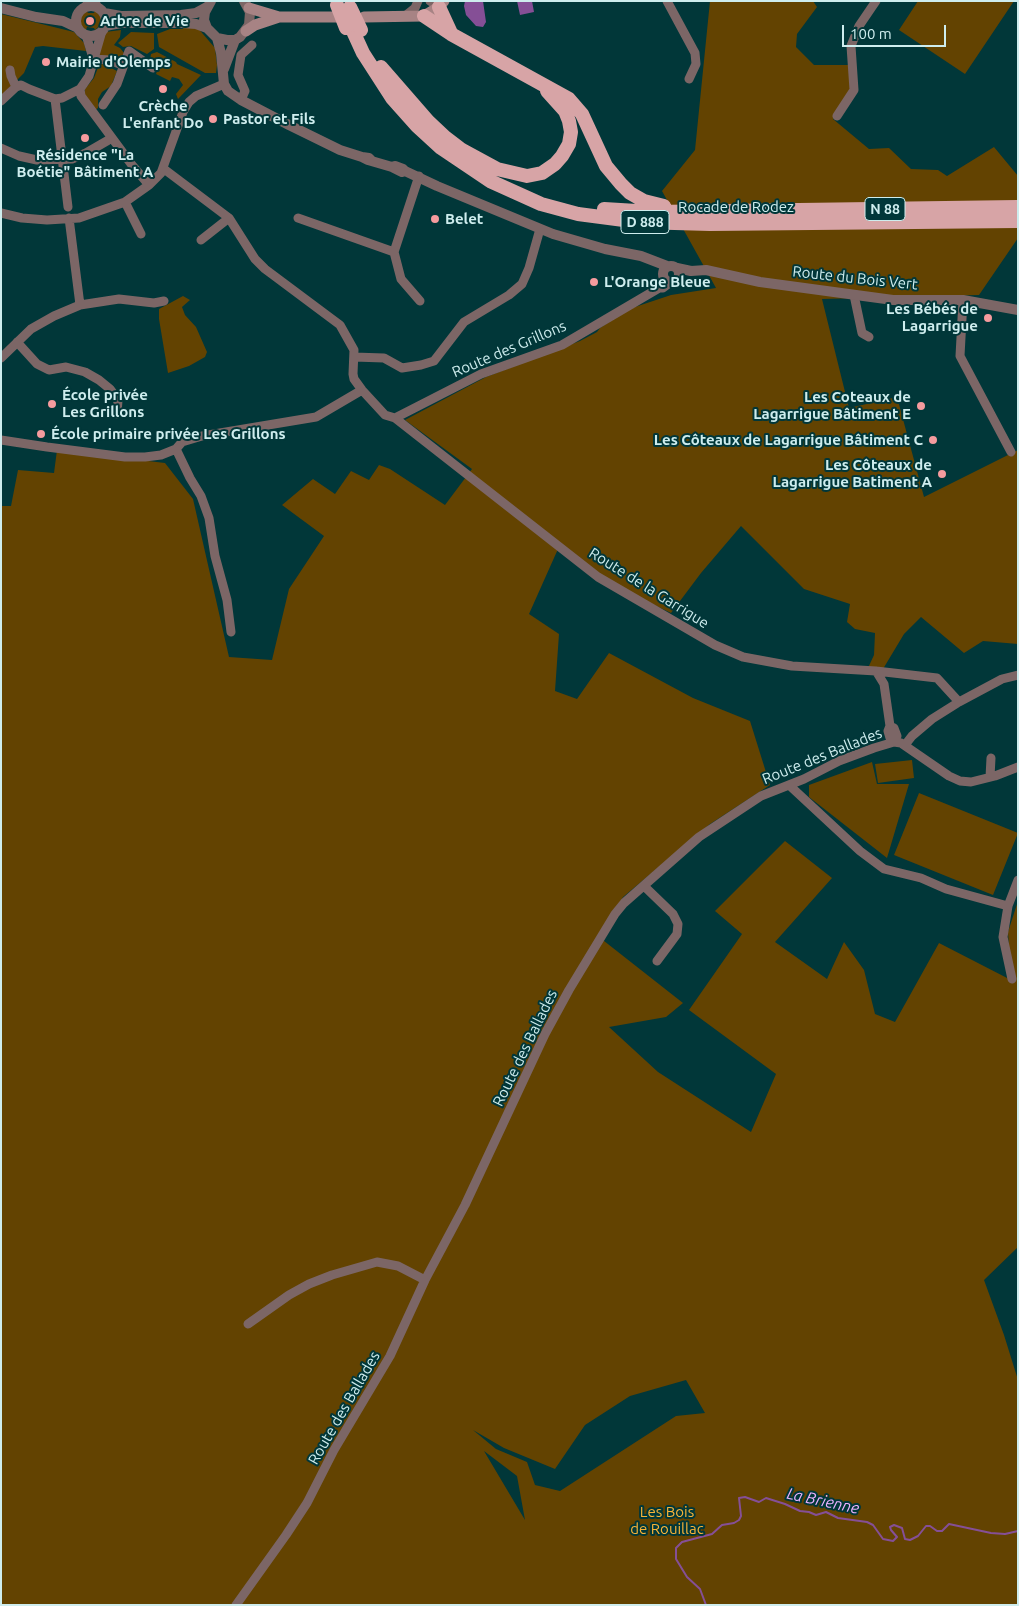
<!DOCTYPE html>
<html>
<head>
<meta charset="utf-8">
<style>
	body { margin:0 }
	#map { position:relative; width:1019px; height:1606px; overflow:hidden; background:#013739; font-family:Ubuntu,sans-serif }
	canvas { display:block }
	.frame { position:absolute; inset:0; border:2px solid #ceedee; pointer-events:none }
	.scale { position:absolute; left:842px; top:25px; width:104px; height:22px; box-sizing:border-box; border:2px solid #ceedee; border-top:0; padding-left:6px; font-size:15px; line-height:18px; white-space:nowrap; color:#ceedee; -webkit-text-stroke:4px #013739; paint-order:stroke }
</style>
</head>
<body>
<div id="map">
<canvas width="1019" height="1606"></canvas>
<div class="frame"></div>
<div class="scale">100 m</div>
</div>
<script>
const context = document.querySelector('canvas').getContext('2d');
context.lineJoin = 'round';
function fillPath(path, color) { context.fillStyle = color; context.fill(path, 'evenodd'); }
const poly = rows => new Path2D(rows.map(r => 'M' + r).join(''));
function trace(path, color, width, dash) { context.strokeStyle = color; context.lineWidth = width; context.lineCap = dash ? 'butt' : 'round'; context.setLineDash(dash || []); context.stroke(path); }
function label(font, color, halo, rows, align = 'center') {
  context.font = font + ' Ubuntu,sans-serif'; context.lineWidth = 4; context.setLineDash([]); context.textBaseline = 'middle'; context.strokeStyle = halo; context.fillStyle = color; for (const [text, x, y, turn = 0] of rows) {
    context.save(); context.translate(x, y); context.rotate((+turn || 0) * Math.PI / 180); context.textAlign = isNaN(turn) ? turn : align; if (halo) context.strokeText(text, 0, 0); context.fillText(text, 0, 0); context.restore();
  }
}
fillPath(poly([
	[710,1,813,1,817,7,797,34,796,47,814,65,849,65,850,89,833,119,869,149,889,148,911,169,938,170,947,176,994,147,1018,176,1018,238,979,295,822,299,849,408,897,397,924,497,1018,450,1018,644,983,641,964,653,921,617,904,634,883,669,868,668,874,655,875,633,855,629,847,622,850,604,804,589,741,526,701,573,671,613,600,579,558,549,529,614,559,634,555,691,577,699,609,653,693,698,750,721,770,785,710,824,623,897,599,937,683,1003,666,1017,609,1027,658,1072,751,1132,776,1074,689,1010,742,934,715,911,785,841,832,878,775,942,827,979,844,942,864,970,875,1014,895,1022,939,943,1011,980,1008,932,1018,901,1018,1247,984,1280,1004,1335,1018,1380,1018,1605,1,1605,1,506,11,506,18,470,54,473,57,450,165,463,193,499,229,657,272,660,289,589,324,536,282,505,313,479,335,494,351,471,369,480,379,465,390,469,445,505,472,469,405,420,486,377,580,341,597,332,600,328,629,309,671,295,716,288,662,191,695,150],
	[686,1380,705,1413,676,1416,560,1491,535,1485,527,1462,496,1449,473,1430,504,1448,555,1469,585,1425,630,1396],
	[484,1451,517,1476,525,1520],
	[918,1,1014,1,965,74,899,30],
	[86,10,88,13,94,13,95,10,101,17,101,24,95,30,94,28,87,27,86,30,79,24,80,17],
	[1,14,74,32,84,43,86,51,43,46,35,47,24,73,1,96],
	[184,26,197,27,215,48,217,65,216,73,205,73,159,47,157,34,170,29,183,29],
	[121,30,120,37,114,45,120,48,125,54,121,60,99,55,105,32],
	[131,32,154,33,154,49,147,54,131,46,123,47,118,43],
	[157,52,176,62,177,64,201,75,178,99,176,94,183,85,179,79,172,77,170,81,156,74,159,66,158,64,150,60,151,54],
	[103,64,117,71,111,86,102,92,98,99,98,108,95,110,85,96,85,89,94,78,99,65],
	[183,296,190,300,182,307,185,315,196,327,207,352,205,357,189,366,168,373,159,319,159,309],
	[912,760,914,778,878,783,875,764],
	[872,762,877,784,909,784,887,858,809,797,809,785],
	[919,793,1018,833,993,895,894,855]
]), '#634301');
fillPath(poly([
	[465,1,483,1,486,22,483,27,476,26,466,15,464,6],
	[517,1,532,1,534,12,520,15]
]), '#854f96');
trace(poly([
	[706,1605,700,1589,687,1577,676,1559,676,1548,682,1542,712,1534,722,1525,734,1523,739,1520,741,1516,739,1498,745,1497,759,1502,766,1498,785,1504,800,1511,809,1512,816,1515,826,1512,838,1518,867,1522,873,1525,883,1539,893,1541,897,1537,891,1530,890,1527,894,1525,902,1528,905,1539,910,1540,918,1536,926,1526,930,1526,937,1531,942,1531,949,1524,991,1533,1005,1534,1018,1531]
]), '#854f96', 2);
trace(poly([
	[95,1,97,7],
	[430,1,439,7],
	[667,1,695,53,696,64,689,79],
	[86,7,88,1],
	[405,16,415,8,418,1],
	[86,35,93,58],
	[93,59,110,60,122,65],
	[10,70,11,76,16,87,21,85,29,89,55,99,62,98,80,89,89,76,102,31],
	[80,89,81,96,132,165,149,185],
	[55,99,68,207],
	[241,100,245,91,238,75,241,55,252,45],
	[1,101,16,87],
	[103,105,117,84,129,51,153,68],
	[837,116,854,90,851,46,859,26,876,1],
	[1,148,19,156,37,160,72,159,86,153,112,138],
	[164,169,229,218,255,259,265,269,340,325,354,350,353,374,354,379,362,390,385,415,395,418,481,374,562,345,659,288,663,288,671,282],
	[125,202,141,234],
	[1,213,22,218,47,220,79,218,125,202,149,185,161,173,183,112,189,102,196,96,224,84],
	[69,218,80,305],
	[298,218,394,252,419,176],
	[201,240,229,218],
	[394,252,401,279,420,301],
	[659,288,664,278],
	[854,295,862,333,869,337],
	[963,300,960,356,1011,452],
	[17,342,37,364,49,370,66,367,85,372,99,380,110,389,118,400,117,414],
	[354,357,384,358,402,368,421,365,434,361,464,322,509,295,522,284,529,268,540,229],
	[1,358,31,329,54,316,80,305,119,299,154,303,164,301],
	[395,418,598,577,715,645,743,657,792,666,876,671,937,678,959,702],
	[1,440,47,447,125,457,145,457,161,455,176,449,182,442,202,436,316,417,362,390],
	[176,449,190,478,201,496,209,518,215,556,227,600,231,632],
	[876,671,884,684,890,726,888,731,890,738,894,742,897,736,894,728,890,726],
	[905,745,912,736,932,719,959,702,1002,679,1018,675],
	[990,777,991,758],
	[789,785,860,851,884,869,921,878,946,889,1008,906],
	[644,886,673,914,678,924,677,934,657,961],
	[1012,979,1003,937,1008,906,1018,880],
	[248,1324,289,1295,309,1284,332,1275,377,1262,398,1266,425,1280],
	[236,1605,286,1535,307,1503,334,1450,390,1356,425,1280,465,1205,545,1034,569,990,615,914,624,903,699,837,761,796,804,779,839,761,874,748,894,742,901,743,949,776,960,781,971,782,995,776,1018,767]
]), '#7c6666', 9);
trace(poly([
	[211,1,205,12,204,20,207,28,217,38,227,40,235,40,240,37,249,25,250,12,244,1],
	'76 21a15 15 0 1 1 30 0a15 15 0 1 1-30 0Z',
	[1,8,36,17,63,21,78,28],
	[104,13,121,16,181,15,196,13,207,7],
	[105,26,121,23,181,23,196,24,207,28],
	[217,38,221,53,224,84,228,91,241,100,289,125,340,150,362,157],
	[224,69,235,40],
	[371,160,369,158,362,157,368,160,392,167],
	[405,171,402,172,392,167,395,166,403,169,405,171,437,186,553,234,605,249,641,256,667,266],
	'663 274a8 8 0 1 1 16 0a8 8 0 1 1-16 0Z',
	[677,268,691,271,706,270,760,282,893,300,963,300,1018,310]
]), '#7c6666', 10);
trace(poly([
	[249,8,279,17,337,17],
	[364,17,424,16,439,7,444,1],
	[246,31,255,25,279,17]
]), '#a78384', 11);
trace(poly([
	[439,7,451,33],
	[424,16,451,34,569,99,582,114,606,166,621,184,630,193,644,201,664,206],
	[352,29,363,53,392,98,417,126,441,148,490,181,541,204,578,214,639,222,710,224,1018,221],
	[381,67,428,121,445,137,462,150,497,169,527,176,542,173,555,164,562,156,569,144,571,132,569,121,565,111,547,91],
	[604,209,653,212,1018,207]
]), '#d7a4a6', 14);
trace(poly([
	[337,5,346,28],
	[350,7,361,30]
]), '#d7a4a6', 14);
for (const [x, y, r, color] of [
	[90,21,5,"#f59b9e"],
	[46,62,5,"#f59b9e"],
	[163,89,5,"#f59b9e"],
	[213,119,5,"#f59b9e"],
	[85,138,5,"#f59b9e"],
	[435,219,5,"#f59b9e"],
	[594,282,5,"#f59b9e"],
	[988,318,5,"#f59b9e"],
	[52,404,5,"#f59b9e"],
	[921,406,5,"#f59b9e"],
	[41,434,5,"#f59b9e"],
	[933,440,5,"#f59b9e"],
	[942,474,5,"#f59b9e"]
]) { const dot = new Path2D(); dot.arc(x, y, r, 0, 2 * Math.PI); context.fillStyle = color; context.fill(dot); trace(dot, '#013739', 2); }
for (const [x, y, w] of [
	[885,209,40],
	[645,222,48]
]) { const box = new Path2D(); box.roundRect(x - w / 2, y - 11.5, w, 23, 4); context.fillStyle = '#013739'; context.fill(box); trace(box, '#ceedee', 1); }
label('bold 14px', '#ceedee', null, [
	["N 88",885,209],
	["D 888",645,222]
]);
label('bold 15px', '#ceedee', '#013739', [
	["Arbre de Vie",100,21],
	["Mairie d'Olemps",56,62],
	["Crèche",163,106,"center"],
	["L'enfant Do",163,123,"center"],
	["Pastor et Fils",223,119],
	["Résidence \"La",85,155,"center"],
	["Boétie\" Bâtiment A",85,172,"center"],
	["Belet",445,219],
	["L'Orange Bleue",604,282],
	["Les Bébés de",978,309,"right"],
	["Lagarrigue",978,326,"right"],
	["École privée",62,395],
	["Les Grillons",62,412],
	["Les Coteaux de",911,397,"right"],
	["Lagarrigue Bâtiment E",911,414,"right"],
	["École primaire privée Les Grillons",51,434],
	["Les Côteaux de Lagarrigue Bâtiment C",923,440,"right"],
	["Les Côteaux de",932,465,"right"],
	["Lagarrigue Batiment A",932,482,"right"]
], 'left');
label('15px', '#ceedee', '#013739', [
	["Rocade de Rodez",736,207],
	["Route du Bois Vert",855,278,6],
	["Route des Grillons",509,349,-23],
	["Route de la Garrigue",649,588,32],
	["Route des Ballades",822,756,-22],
	["Route des Ballades",525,1048,-64],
	["Route des Ballades",344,1408,-60]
]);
label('15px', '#f9b438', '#013739', [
	["Les Bois",667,1512],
	["de Rouillac",667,1529]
]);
label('italic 16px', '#ebb1ff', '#013739', [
	["La Brienne",823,1501,12]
]);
</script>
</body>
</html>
